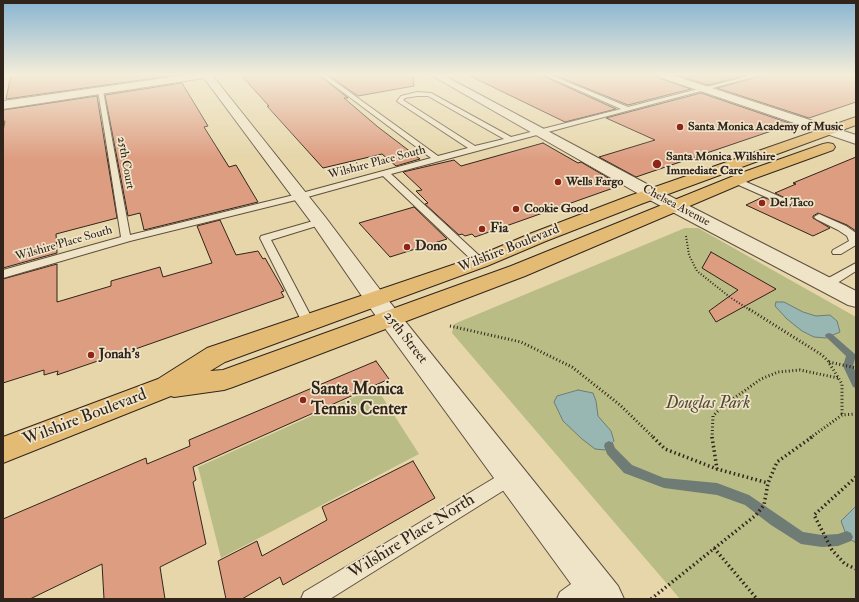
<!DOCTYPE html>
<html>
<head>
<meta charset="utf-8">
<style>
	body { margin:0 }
	#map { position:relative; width:859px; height:602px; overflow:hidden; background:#e6d6aa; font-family:"IM FELL Double Pica",serif }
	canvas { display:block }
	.frame { position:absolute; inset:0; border:4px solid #31241b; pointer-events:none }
</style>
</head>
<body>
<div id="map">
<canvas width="859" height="602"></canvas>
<div class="frame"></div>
</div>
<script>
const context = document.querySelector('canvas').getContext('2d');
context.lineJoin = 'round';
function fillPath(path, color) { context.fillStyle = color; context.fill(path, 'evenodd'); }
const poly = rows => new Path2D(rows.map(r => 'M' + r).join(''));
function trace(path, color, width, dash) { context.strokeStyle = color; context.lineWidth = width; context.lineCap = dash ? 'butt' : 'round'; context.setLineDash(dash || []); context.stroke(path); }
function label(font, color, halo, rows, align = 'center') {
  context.font = font + ' "IM FELL Double Pica",serif'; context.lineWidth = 3.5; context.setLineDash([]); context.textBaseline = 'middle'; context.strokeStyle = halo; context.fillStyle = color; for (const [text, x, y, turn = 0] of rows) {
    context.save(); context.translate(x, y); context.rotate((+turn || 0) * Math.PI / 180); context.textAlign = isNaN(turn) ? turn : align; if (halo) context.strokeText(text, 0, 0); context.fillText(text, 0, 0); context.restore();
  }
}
fillPath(poly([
	[685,228,698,228,856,317,856,599,680,599,452,333,454,324],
	[376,387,419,454,221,558,198,467]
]), '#b9bc85');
const water = poly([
	[776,302,784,302,803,312,816,316,830,315,837,321,840,332,826,338,814,337,802,331,787,319,775,306,776,302],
	[578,390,593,393,596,401,598,416,611,431,614,441,605,450,595,449,582,439,563,421,554,402,557,396,578,390],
	[856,506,856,543,847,537,841,521,856,506]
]);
fillPath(water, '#99b7b2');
trace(water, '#6f7c76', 1);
fillPath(poly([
	[829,333,832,334,856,355,853,366,856,373,856,388,853,387,843,366,846,356,825,336,826,334,829,333],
	[609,441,613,443,615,448,632,465,664,478,717,483,749,495,803,532,822,535,838,534,847,531,851,533,853,537,851,541,838,546,822,547,801,544,771,525,745,505,717,495,664,488,624,473,607,454,604,446,605,443,609,441]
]), '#6f7c76');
const building = poly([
	[11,75,177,75,6,99,11,75],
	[241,75,319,75,348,98,344,98,378,127,420,159,396,166,382,154,323,168,267,106,269,106,241,75],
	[328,75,413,75,414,86,358,96,328,75],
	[468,75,543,75,543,76,616,109,565,122,468,75],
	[554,75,657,75,659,78,691,89,628,105,554,75],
	[676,75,748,75,708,85,676,75],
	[762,75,856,75,856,102,809,118,717,88,761,76,762,75],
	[182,83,208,126,204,127,229,167,236,165,258,202,144,230,140,213,128,216,105,95,182,83],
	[701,93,792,124,636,177,599,157,655,140,606,118,701,93],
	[97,96,117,218,56,234,57,253,3,268,3,131,5,121,3,121,3,110,97,96],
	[543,143,578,163,581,162,617,183,615,184,619,186,475,237,472,234,465,236,462,234,459,235,425,204,428,203,416,191,422,190,403,172,454,160,461,166,543,143],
	[856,157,856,231,847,225,818,213,813,216,813,218,830,228,813,236,746,205,763,197,788,207,793,204,793,202,775,193,796,184,793,183,856,157],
	[414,207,447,239,390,257,359,223,414,207],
	[220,220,236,255,258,251,263,259,265,258,284,291,281,292,284,297,121,354,121,353,57,375,58,371,44,375,44,370,3,383,3,279,57,264,57,302,111,286,111,281,160,267,163,277,212,263,197,226,220,220],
	[711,252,776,289,716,322,709,311,738,290,702,268,711,252],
	[376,361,389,379,193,467,196,480,193,482,206,544,160,567,165,599,104,599,102,564,30,599,3,599,3,519,146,458,147,464,190,446,189,440,376,361],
	[413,461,435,498,283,585,280,577,242,599,226,599,218,561,257,541,262,556,327,520,322,507,413,461]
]);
fillPath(building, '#dd9d81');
trace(building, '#31241b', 1);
const lane = poly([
	[320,75,326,75,438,156,468,148,398,102,397,101,401,96,417,92,431,93,511,137,621,109,544,75,551,75,628,107,753,75,761,75,391,174,484,260,485,262,484,264,476,264,383,176,304,198,130,241,3,278,3,270,121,237,98,90,103,91,130,235,298,194,431,158,320,75],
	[417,96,428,96,504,139,475,146,403,100,405,98,417,96],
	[737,178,790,201,792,203,787,206,784,205,734,183,733,181,734,179,737,178],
	[819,214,846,226,856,233,856,245,841,254,833,254,832,252,833,250,849,241,847,236,838,230,816,219,814,217,819,214],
	[320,219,323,220,325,222,323,224,271,240,314,322,312,325,308,326,304,325,302,322,260,238,261,236,320,219],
	[856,263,856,271,831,287,823,287,821,284,823,281,856,263],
	[511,468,517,470,519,476,517,482,330,599,301,599,304,592,511,468],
	[589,573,596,576,599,583,596,590,584,599,557,599,560,592,582,576,589,573]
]);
const street = poly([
	[186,75,212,75,326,218,384,295,618,586,624,599,582,599,368,305,314,226,204,78,3,109,3,101,186,75],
	[431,75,443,75,658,190,856,291,856,307,848,305,646,198,431,75],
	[658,75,672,75,856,135,856,144,659,77,658,75]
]);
const primary = poly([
	[856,117,856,125,641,204,546,241,487,266,225,362,210,371,223,370,511,266,741,173,823,144,828,143,833,144,835,147,833,150,753,179,525,276,233,387,224,390,174,397,171,396,3,463,3,437,158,379,207,348,473,258,532,233,629,196,856,117]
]);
trace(lane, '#5e503f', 2);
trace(street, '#5e503f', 2);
trace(primary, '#31241b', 2);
trace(poly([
	[686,236,689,255,697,271,731,298,750,310]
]), '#31241b', 2, [1, 2]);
trace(poly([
	[749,309,822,355,828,361,842,384,842,415],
	[450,326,521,342,572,367,620,405,654,438],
	[829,362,856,368],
	[712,438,713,416,723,406,761,379,778,372,800,370,838,378],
	[810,438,842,415,856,414]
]), '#31241b', 3, [1, 2.5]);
trace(poly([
	[653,437,665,449,717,469,768,483],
	[712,437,717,469],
	[856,477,814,515,832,550,845,564,856,569],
	[714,548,757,599],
	[651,599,756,515,764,505,768,483,777,462,812,437]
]), '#31241b', 3.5, [1.5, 3]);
fillPath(lane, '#efe4c8');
fillPath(street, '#efe4c8');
fillPath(primary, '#e3bb75');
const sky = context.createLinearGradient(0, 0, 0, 159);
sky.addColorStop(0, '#88b5d2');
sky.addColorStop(0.47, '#f4edd9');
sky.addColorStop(1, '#f4edd900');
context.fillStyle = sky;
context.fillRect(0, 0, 859, 159);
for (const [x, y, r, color] of [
	[680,127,4,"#8f2418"],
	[657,164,5,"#8f2418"],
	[558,182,4,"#8f2418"],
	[762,203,4,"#8f2418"],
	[516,209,4,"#8f2418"],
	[482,229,4,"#8f2418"],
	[407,247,4,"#8f2418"],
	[91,355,4,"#8f2418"],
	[303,400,4,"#8f2418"]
]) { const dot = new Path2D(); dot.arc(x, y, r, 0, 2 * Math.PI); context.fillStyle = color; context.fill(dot); trace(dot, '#efe4c8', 1.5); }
label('bold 12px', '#31241b', '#efe4c8', [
	["Santa Monica Academy of Music",688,127],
	["Santa Monica Wilshire",666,157],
	["Immediate Care",666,171],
	["Wells Fargo",566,182],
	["Del Taco",770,203],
	["Cookie Good",524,209]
], 'left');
label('12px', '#31241b', '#efe4c8', [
	["25th Court",125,163,80],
	["Wilshire Place South",377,163,-15],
	["Chelsea Avenue",676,206,28],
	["Wilshire Place South",64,244,-16]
]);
label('bold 14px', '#31241b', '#efe4c8', [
	["Fia",490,229],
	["Dono",415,247],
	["Jonah's",99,355]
], 'left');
label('14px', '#31241b', '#efe4c8', [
	["Wilshire Boulevard",509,249,-22],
	["25th Street",405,338,52]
]);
label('bold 17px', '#31241b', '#efe4c8', [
	["Santa Monica",311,390],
	["Tennis Center",311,410]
], 'left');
label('italic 17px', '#534a36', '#efe4c8', [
	["Douglas Park",708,404]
]);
label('17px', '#31241b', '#efe4c8', [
	["Wilshire Boulevard",85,418,-21],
	["Wilshire Place North",412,537,-32]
]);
</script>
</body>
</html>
